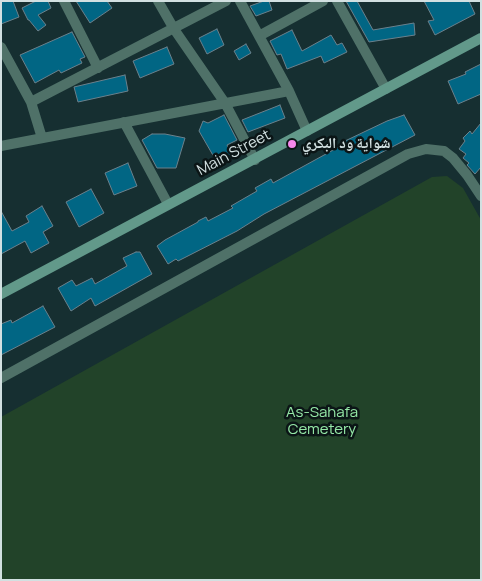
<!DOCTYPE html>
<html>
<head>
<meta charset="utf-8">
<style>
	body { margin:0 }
	#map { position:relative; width:482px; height:581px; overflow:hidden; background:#162f31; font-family:Manrope,sans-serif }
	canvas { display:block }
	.frame { position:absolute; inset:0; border:2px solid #d2e0e1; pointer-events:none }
</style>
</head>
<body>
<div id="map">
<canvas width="482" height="581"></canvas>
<div class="frame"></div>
</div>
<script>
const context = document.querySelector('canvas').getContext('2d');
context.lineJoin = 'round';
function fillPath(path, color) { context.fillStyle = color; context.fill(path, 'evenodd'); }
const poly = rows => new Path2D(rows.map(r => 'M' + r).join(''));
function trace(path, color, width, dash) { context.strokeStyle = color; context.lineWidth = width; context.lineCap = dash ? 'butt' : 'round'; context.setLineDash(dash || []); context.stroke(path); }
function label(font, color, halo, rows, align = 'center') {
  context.font = font + ' Manrope,"Noto Naskh Arabic",sans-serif'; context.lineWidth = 5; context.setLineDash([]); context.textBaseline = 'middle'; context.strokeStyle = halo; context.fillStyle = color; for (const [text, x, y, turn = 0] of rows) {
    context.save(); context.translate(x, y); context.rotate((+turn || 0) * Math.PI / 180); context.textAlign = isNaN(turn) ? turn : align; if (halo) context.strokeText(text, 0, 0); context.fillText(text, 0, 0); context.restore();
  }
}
fillPath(poly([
	[447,176,463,188,481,220,481,580,1,580,1,417,432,177]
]), '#224329');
const building = poly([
	[1,1,13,1,19,17,1,24,1,1],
	[36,1,48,1,51,8,38,15,46,25,38,31,29,20,28,20,22,8,36,1],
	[76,1,107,1,112,8,90,23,76,1],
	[264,1,269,1,272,10,256,16,250,6,264,1],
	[346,1,357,1,373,30,414,23,415,35,369,42,346,1],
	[424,1,469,1,475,14,435,35,428,21,434,20,424,1],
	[217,29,224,45,207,54,199,38,217,29],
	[292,30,302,51,331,35,337,45,342,43,347,52,324,63,321,56,287,69,281,54,277,55,270,41,292,30],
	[72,32,85,57,80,59,82,63,61,73,59,70,35,83,20,55,72,32],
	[246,44,251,53,239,60,234,51,246,44],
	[167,47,174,64,140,78,133,61,167,47],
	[481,64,481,94,458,104,448,81,466,74,465,72,481,64],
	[125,75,128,91,78,102,74,87,125,75],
	[280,105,285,118,248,132,242,120,280,105],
	[224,115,237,140,227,145,233,156,218,164,199,131,203,121,208,123,224,115],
	[404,115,415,135,264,214,237,231,178,261,176,259,168,264,157,246,165,240,198,222,198,221,206,217,208,221,233,208,231,206,257,191,255,188,271,179,273,183,346,143,345,141,387,121,404,115],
	[481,123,481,167,475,174,467,165,469,163,463,158,466,154,459,149,465,141,463,138,470,131,472,134,481,123],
	[152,134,165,134,185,138,176,168,157,168,142,140,152,134],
	[128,163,137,186,114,195,105,173,128,163],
	[91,189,104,213,79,227,66,202,91,189],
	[42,206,53,226,43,232,49,243,31,253,25,241,1,254,1,211,12,231,29,222,26,216,42,206],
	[136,252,140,252,152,274,95,306,91,298,71,311,58,288,72,280,76,286,92,278,95,284,127,266,123,258,136,252],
	[43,306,55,327,1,355,1,324,11,320,12,323,43,306]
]);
fillPath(building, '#016684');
trace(building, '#6b818c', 1);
trace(poly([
	[64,1,98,68],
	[158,1,174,29,225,103,255,160],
	[240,1,289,91,307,131],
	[337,1,386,89],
	[259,36,323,1],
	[1,47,31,102,42,138],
	[31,102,226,1],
	[124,122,168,204],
	[1,146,289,91],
	[1,378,408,154,426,149,444,151,453,158,467,175,481,196]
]), '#4f7168', 10);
trace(poly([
	[1,294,481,38]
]), '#62998a', 10);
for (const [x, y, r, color] of [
	[292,144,5,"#f788ec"]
]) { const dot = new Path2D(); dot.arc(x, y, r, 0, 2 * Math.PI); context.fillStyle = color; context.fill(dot); trace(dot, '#0b1516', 2); }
label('bold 15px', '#d2e0e1', '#0b1516', [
	["شواية ود البكري",302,144]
], 'left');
label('15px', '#d2e0e1', '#0b1516', [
	["Main Street",234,153,-28]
]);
label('15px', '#95e8a7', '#0b1516', [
	["As-Sahafa",322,413],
	["Cemetery",322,430]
]);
</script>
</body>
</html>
